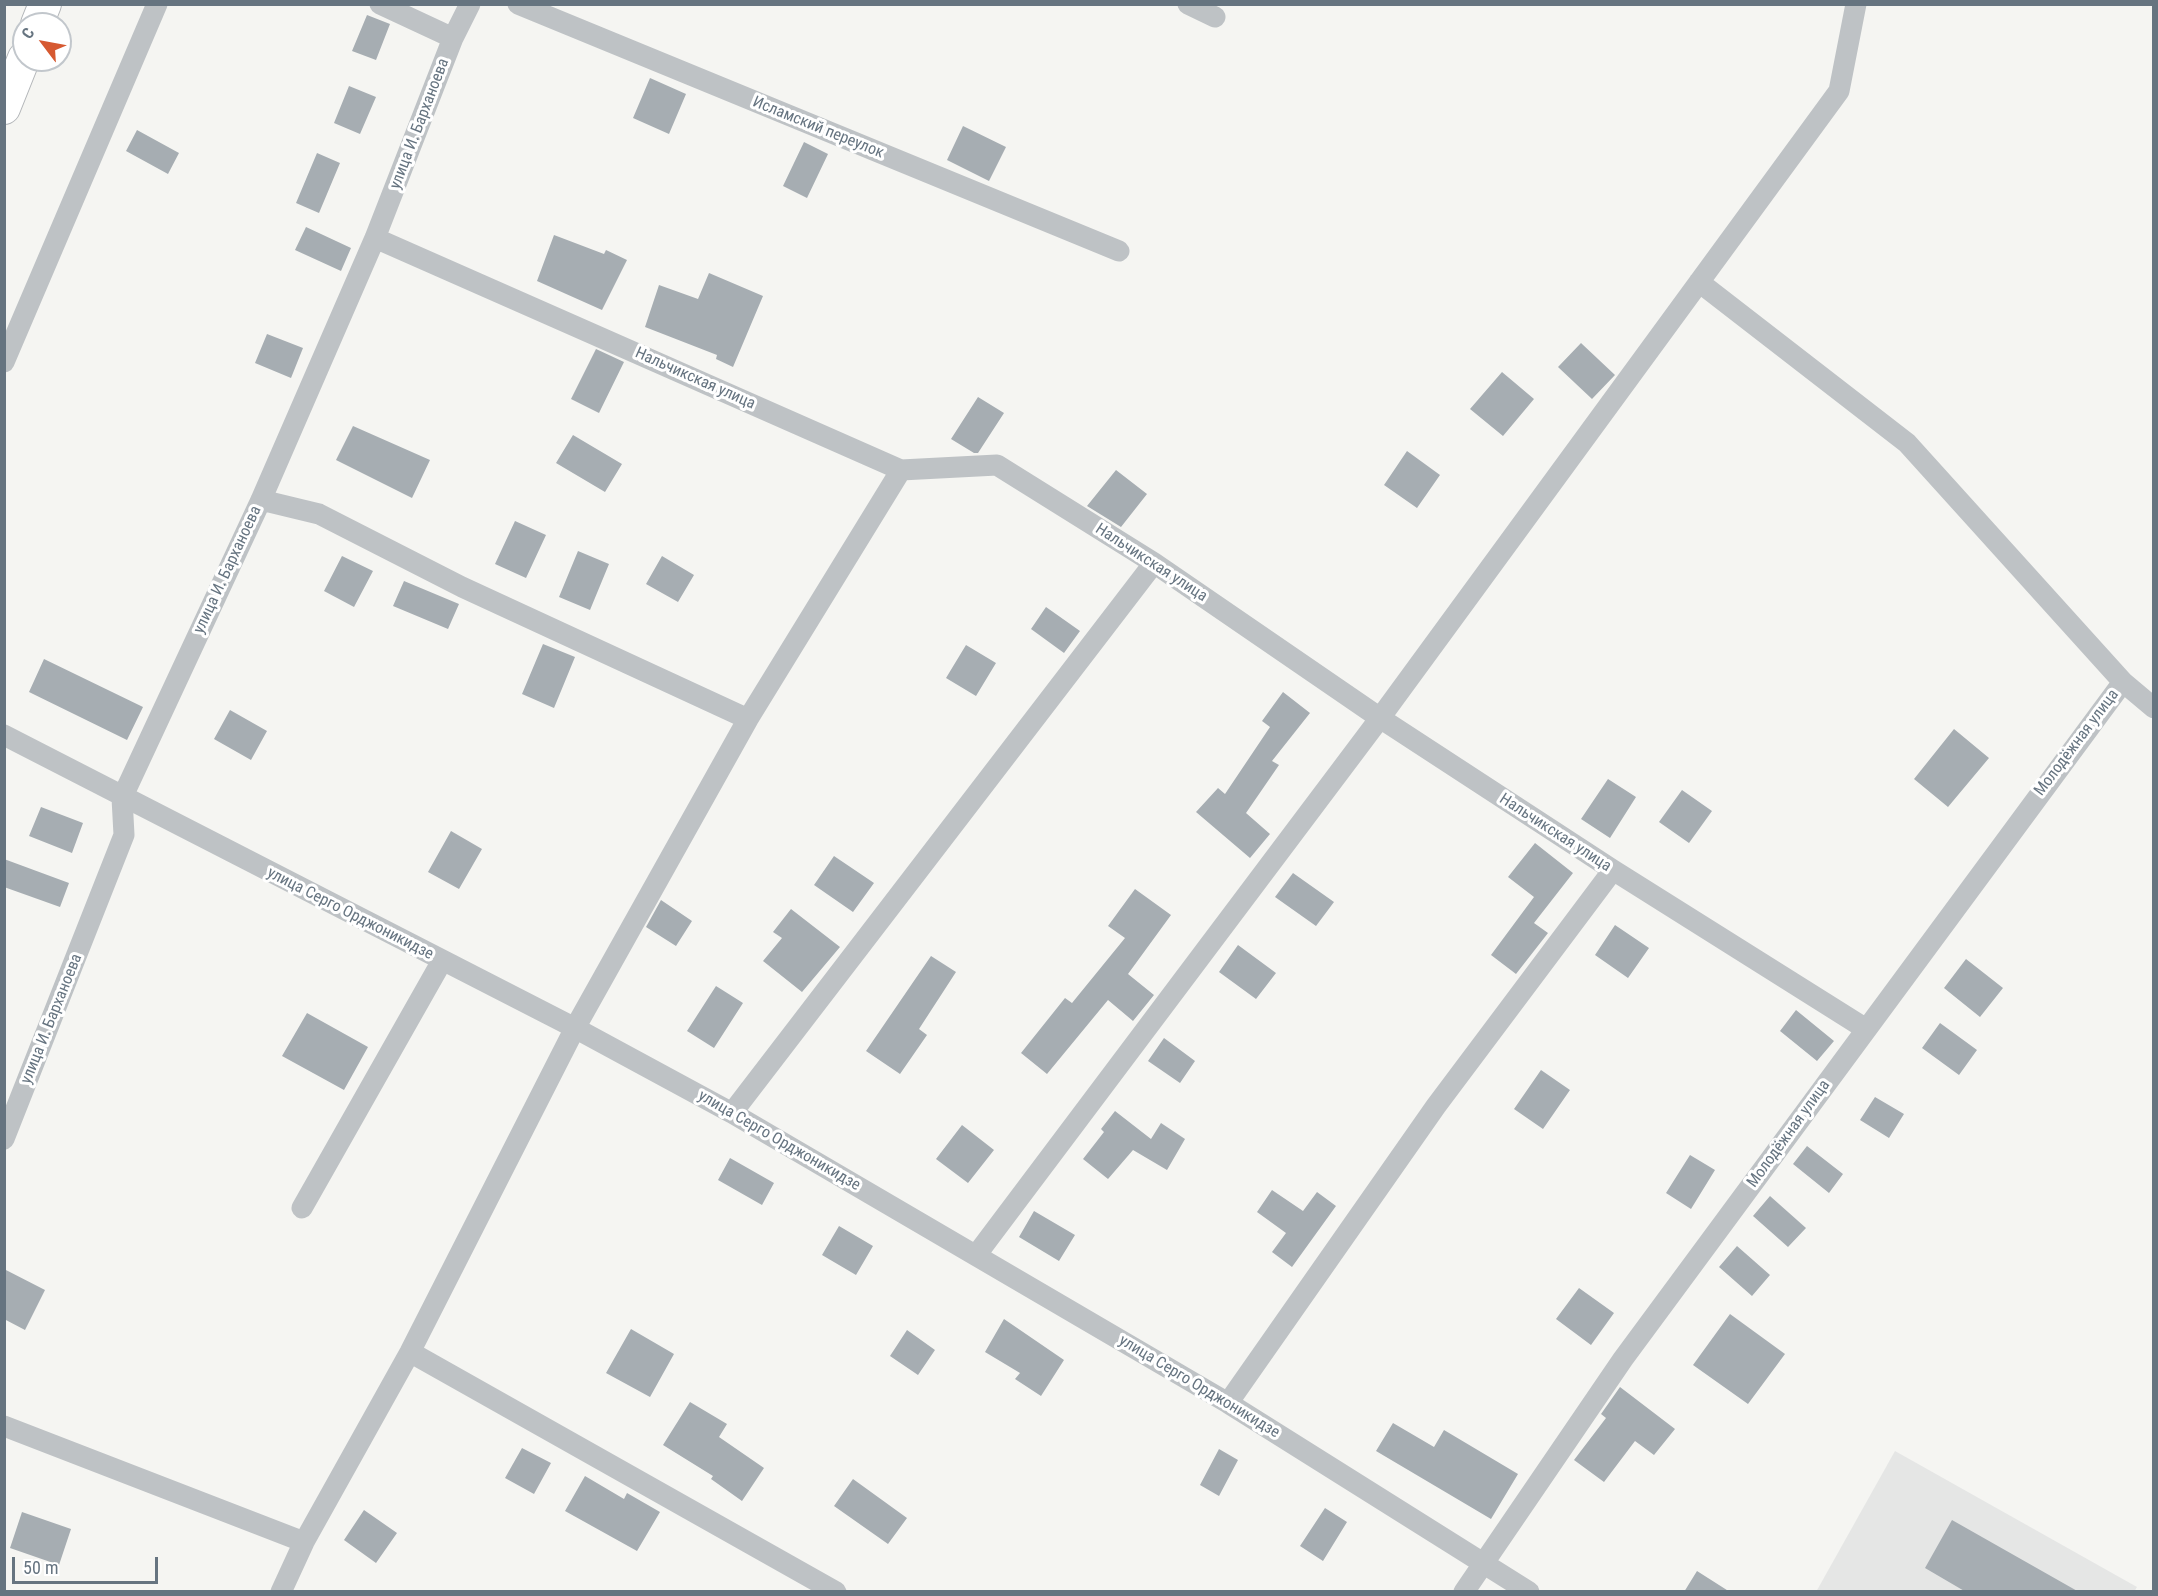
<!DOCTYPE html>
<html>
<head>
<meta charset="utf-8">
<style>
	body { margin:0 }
	#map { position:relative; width:2158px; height:1596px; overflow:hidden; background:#f5f5f2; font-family:"Roboto Condensed",sans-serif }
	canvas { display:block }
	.frame { position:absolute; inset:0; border:6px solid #667480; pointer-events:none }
	.north { position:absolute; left:12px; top:12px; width:60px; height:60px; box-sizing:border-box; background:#fff; border:2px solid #c2c7cc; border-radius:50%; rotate:302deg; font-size:16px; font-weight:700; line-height:24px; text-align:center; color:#667480 }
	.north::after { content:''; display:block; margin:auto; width:21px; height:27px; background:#d65931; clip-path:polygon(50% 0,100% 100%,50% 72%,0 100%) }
	.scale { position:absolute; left:12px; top:1557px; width:146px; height:27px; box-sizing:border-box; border:3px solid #667480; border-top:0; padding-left:8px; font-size:18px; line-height:21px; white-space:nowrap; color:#667480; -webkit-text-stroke:4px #fff; paint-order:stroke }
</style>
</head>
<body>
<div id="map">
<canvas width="2158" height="1596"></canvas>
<div class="frame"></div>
<div class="north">С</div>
<div class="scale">50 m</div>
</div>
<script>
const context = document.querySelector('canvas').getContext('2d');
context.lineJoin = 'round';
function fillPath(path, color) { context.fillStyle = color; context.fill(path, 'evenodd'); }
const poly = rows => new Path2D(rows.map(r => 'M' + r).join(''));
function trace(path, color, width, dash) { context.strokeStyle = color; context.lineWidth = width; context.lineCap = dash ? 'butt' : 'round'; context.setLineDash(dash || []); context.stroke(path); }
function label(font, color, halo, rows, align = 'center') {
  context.font = font + ' "Roboto Condensed",sans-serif'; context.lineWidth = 6; context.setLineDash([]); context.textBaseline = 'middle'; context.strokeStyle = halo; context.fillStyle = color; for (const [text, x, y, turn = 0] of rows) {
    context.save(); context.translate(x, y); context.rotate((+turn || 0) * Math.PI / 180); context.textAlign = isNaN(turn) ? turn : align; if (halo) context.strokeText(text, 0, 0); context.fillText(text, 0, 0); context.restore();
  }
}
fillPath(poly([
	[1895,1451,2137,1587,2134,1592,1816,1592]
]), '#e5e6e5');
fillPath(poly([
	[367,15,390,24,376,60,352,51],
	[650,78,686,94,669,134,633,118],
	[349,86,376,97,360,134,334,123],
	[963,126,1006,147,989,181,947,160],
	[137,130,179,153,168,174,126,151],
	[804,142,828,154,807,198,783,186],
	[317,153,340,163,319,213,296,203],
	[306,227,351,248,341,271,295,250],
	[554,235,604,254,606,250,627,260,602,310,537,281],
	[709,273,763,296,733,367,716,359,717,355,645,327,659,285,698,299],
	[267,334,303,348,291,378,255,363],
	[1581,343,1615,375,1592,399,1558,367],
	[596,349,624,362,599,413,571,399],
	[1502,372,1534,399,1503,436,1470,409],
	[978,397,1004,413,978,453,974,453,951,439],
	[353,426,430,460,412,498,336,460],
	[573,435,622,464,605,492,556,463],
	[1407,451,1440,475,1417,508,1384,485],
	[1116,470,1147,494,1121,527,1087,506],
	[515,521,546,535,526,578,495,564],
	[578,551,609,564,590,610,559,597],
	[342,556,373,571,354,607,324,591],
	[662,556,694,575,678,602,646,584],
	[404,581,459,604,448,629,393,606],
	[1046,607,1080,631,1064,653,1031,629],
	[543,644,575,657,554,708,522,694],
	[966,645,996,663,976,696,946,678],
	[44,659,143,707,127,740,29,692],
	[1283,692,1310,713,1272,761,1279,765,1246,813,1270,834,1250,858,1196,812,1218,788,1225,794,1270,727,1262,721],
	[230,710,267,731,251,760,214,739],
	[1954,729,1989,758,1948,807,1914,779],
	[1608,779,1636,797,1610,838,1581,819],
	[1682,790,1712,811,1689,843,1659,822],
	[41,807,83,823,72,853,29,836],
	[451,831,482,849,459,889,428,872],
	[1535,843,1573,873,1534,923,1548,933,1516,974,1491,955,1534,897,1508,877],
	[834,856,874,883,853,912,814,885],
	[4,859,69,883,60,907,4,887],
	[1293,873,1334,902,1316,926,1275,897],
	[1135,889,1171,915,1128,974,1154,995,1133,1021,1108,1000,1047,1074,1021,1053,1065,998,1072,1003,1125,938,1108,926],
	[661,900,692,921,676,946,646,927],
	[791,909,840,947,802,992,763,961,782,938,773,932],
	[1615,925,1649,948,1628,978,1595,955],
	[1238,945,1276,973,1256,999,1219,972],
	[931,956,956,972,919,1029,927,1035,900,1074,866,1051],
	[1966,959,2003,988,1980,1017,1944,988],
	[716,986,743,1003,714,1048,687,1031],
	[1796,1010,1834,1041,1817,1061,1780,1031],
	[307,1013,368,1047,344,1090,282,1056],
	[1940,1023,1977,1050,1959,1075,1922,1048],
	[1164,1038,1195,1061,1180,1083,1148,1061],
	[1541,1070,1570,1090,1543,1129,1514,1109],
	[1875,1097,1904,1114,1889,1138,1860,1120],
	[1115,1111,1151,1139,1161,1123,1185,1139,1167,1170,1133,1150,1108,1179,1083,1159,1104,1132,1101,1129],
	[962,1125,994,1150,968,1183,936,1159],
	[1807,1146,1843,1174,1829,1193,1793,1164],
	[1690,1155,1715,1170,1691,1209,1666,1193],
	[730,1158,774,1183,762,1205,718,1180],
	[1272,1190,1303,1211,1317,1192,1336,1206,1292,1267,1272,1252,1286,1233,1257,1212],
	[1770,1196,1806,1228,1788,1247,1753,1216],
	[1034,1211,1075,1235,1059,1261,1019,1237],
	[839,1226,873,1246,856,1275,822,1255],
	[1737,1246,1770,1275,1752,1296,1719,1267],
	[4,1269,45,1290,25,1330,4,1319],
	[1579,1288,1614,1313,1591,1345,1556,1319],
	[1730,1314,1785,1354,1748,1404,1693,1365],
	[1004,1319,1064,1360,1041,1396,1015,1379,1020,1373,985,1352],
	[631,1329,674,1354,650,1397,606,1373],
	[907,1330,935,1350,918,1375,890,1356],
	[1620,1387,1675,1429,1654,1455,1635,1441,1604,1482,1574,1460,1606,1418,1601,1414],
	[690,1402,727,1424,719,1437,764,1468,742,1501,711,1479,713,1476,663,1445],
	[1393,1423,1434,1447,1444,1430,1518,1474,1491,1519,1376,1451],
	[522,1448,551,1463,534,1494,505,1478],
	[1219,1449,1238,1460,1219,1496,1200,1485],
	[585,1476,624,1499,627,1493,660,1512,637,1551,565,1511],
	[853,1479,907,1518,888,1544,834,1506],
	[1325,1508,1347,1522,1323,1561,1300,1546],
	[364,1510,397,1533,376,1563,344,1540],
	[22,1512,71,1529,59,1565,10,1548],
	[1952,1520,2079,1592,1966,1592,1925,1568],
	[1697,1571,1730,1592,1684,1592]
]), '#a6adb2');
const highway = poly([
	[37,24,45,4],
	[4,108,24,58]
]);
trace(highway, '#b3b6b9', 34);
trace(poly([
	[380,4,453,38],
	[518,4,1119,251],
	[1188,4,1215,17],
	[375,238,901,470,997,465,1154,563,1380,718,1613,870,1866,1029],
	[1699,282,1907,443,2123,682,2154,708],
	[4,362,157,4],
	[261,500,319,514,462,587,748,719],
	[4,735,575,1028,732,1113,1228,1403,1529,1592],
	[732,1113,1154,563],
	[4,1139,124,835,122,798,261,500,375,238,453,38,470,4],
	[302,1208,442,961],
	[977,1254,1380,718,1839,91,1856,4],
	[410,1352,836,1592],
	[1228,1403,1436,1106,1613,870],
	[4,1426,304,1542],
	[281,1592,304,1542,410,1352,575,1028,748,719,901,470],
	[1464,1592,1623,1359,2123,682]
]), '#bec2c5', 21);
trace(highway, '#fff', 32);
label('16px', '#667480', '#fff', [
	["улица И. Барханоева",420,124,-69],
	["Исламский переулок",818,128,22],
	["Нальчикская улица",695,379,24],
	["Нальчикская улица",1151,563,33],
	["улица И. Барханоева",228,570,-65],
	["Молодёжная улица",2077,743,-53],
	["Нальчикская улица",1555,833,33],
	["улица Серго Орджоникидзе",350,914,27],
	["улица И. Барханоева",52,1019,-68],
	["Молодёжная улица",1789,1134,-54],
	["улица Серго Орджоникидзе",779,1141,30],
	["улица Серго Орджоникидзе",1199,1387,31]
]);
</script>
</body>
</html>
